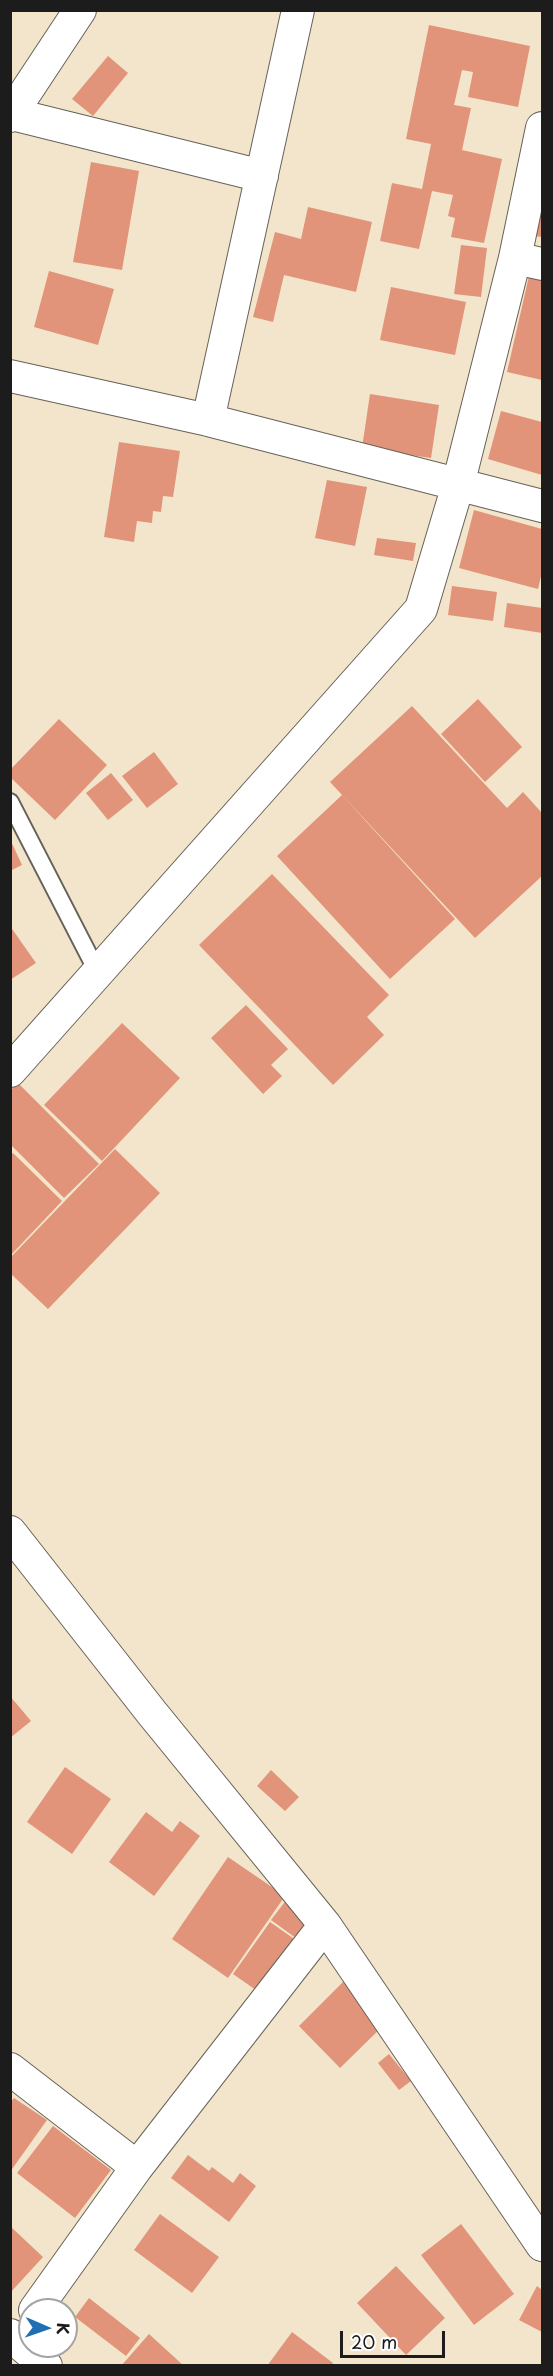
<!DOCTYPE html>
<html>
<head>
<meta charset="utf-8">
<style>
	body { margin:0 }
	#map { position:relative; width:553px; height:2376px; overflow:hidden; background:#f2e5cb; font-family:"Playpen Sans",sans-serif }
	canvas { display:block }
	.frame { position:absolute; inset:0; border:12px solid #1c1c1c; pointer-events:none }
	.north { position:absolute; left:18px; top:2298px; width:60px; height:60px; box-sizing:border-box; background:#fff; border:2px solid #a4a4a4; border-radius:50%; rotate:92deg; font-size:16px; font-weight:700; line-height:24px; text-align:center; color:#1c1c1c }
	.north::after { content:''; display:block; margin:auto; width:21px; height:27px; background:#1f6fb2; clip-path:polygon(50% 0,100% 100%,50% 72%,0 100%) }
	.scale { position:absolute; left:340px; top:2331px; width:105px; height:27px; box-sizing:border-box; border:3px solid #1c1c1c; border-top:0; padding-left:8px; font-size:18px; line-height:21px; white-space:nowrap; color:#1c1c1c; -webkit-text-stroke:4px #fff; paint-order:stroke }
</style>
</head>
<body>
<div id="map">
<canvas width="553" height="2376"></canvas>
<div class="frame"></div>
<div class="north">K</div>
<div class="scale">20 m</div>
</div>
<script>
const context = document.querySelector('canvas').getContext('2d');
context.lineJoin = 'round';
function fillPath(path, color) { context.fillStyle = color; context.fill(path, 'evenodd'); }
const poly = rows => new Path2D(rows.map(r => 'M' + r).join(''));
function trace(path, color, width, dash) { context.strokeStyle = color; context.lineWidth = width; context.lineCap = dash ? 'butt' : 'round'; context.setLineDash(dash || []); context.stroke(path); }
fillPath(poly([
	[429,25,530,46,518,107,468,97,473,72,462,70,454,105,471,108,462,150,502,159,484,243,451,237,455,218,448,216,453,195,432,191,419,249,380,241,392,183,422,189,431,144,406,139],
	[108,56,128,73,93,116,72,99],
	[91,162,139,171,122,270,73,262],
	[542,201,542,237,534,236],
	[308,207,372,222,356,292,284,275,273,322,253,317,275,232,301,239],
	[461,245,487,248,481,297,454,294],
	[532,263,542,265,542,380,507,372],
	[49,271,114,289,98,345,34,327],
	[391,287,466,302,455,355,380,340],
	[370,394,439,405,431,458,362,448],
	[501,411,542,422,542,475,488,459],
	[119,442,180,451,173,497,163,496,161,512,153,511,152,523,137,521,134,542,104,537],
	[327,480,367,487,355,546,315,538],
	[474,510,542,529,542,572,538,589,459,568],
	[377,538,416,543,413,561,374,555],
	[452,586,497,592,493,621,448,615],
	[507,603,542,608,542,633,504,627],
	[478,699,522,747,485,782,441,734],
	[412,706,507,808,523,792,542,813,542,876,475,938,330,782],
	[59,719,107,765,55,820,10,777,10,770],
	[154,752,178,784,147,808,122,776],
	[111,773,133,800,108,820,86,793],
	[342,795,455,919,390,979,277,856],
	[10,839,22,865,10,871],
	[272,874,389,995,367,1017,384,1035,333,1085,199,945],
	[10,926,36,963,10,980],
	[246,1005,288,1049,271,1065,282,1076,263,1094,211,1038],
	[122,1023,180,1078,102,1161,44,1105],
	[18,1083,99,1164,64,1198,10,1144,10,1091],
	[115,1149,160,1193,48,1309,10,1273,10,1258],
	[13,1153,62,1201,10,1256,10,1156],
	[10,1696,31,1721,10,1738],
	[65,1767,111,1799,72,1854,27,1822],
	[271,1770,299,1797,285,1811,257,1786],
	[146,1812,172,1832,180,1821,200,1836,154,1896,109,1862],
	[228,1857,285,1896,228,1978,172,1939],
	[287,1899,315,1920,300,1941,271,1920],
	[270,1922,300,1943,263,1995,233,1974],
	[345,1980,386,2023,340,2068,299,2026],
	[389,2054,411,2081,399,2090,378,2063],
	[14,2098,47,2120,10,2172,10,2103],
	[53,2126,111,2170,75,2218,17,2173],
	[188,2155,209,2171,212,2167,233,2183,240,2173,256,2186,229,2222,171,2178],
	[160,2214,219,2257,192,2293,134,2250],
	[461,2224,514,2294,474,2325,421,2255],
	[10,2226,43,2257,10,2293],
	[396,2266,445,2318,406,2355,357,2303],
	[537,2286,542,2290,542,2332,519,2320],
	[89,2298,140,2338,126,2356,75,2317],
	[292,2332,333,2363,331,2366,267,2366],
	[149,2334,184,2366,121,2366]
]), '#e1947a');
const service = poly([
	[10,802,98,973]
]);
const minor = poly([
	[12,114,262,176],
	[10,116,80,10],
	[515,258,542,264],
	[10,376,208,420,542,506],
	[208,420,298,10],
	[10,1071,421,609,458,485,515,258,542,128],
	[10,1532,152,1713,325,1925,542,2245],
	[10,2069,137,2167],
	[35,2310,137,2167,325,1925],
	[10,2335,46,2366]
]);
trace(service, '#676259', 20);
trace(minor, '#676259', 34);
trace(service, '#fff', 16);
trace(minor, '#fff', 32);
</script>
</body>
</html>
